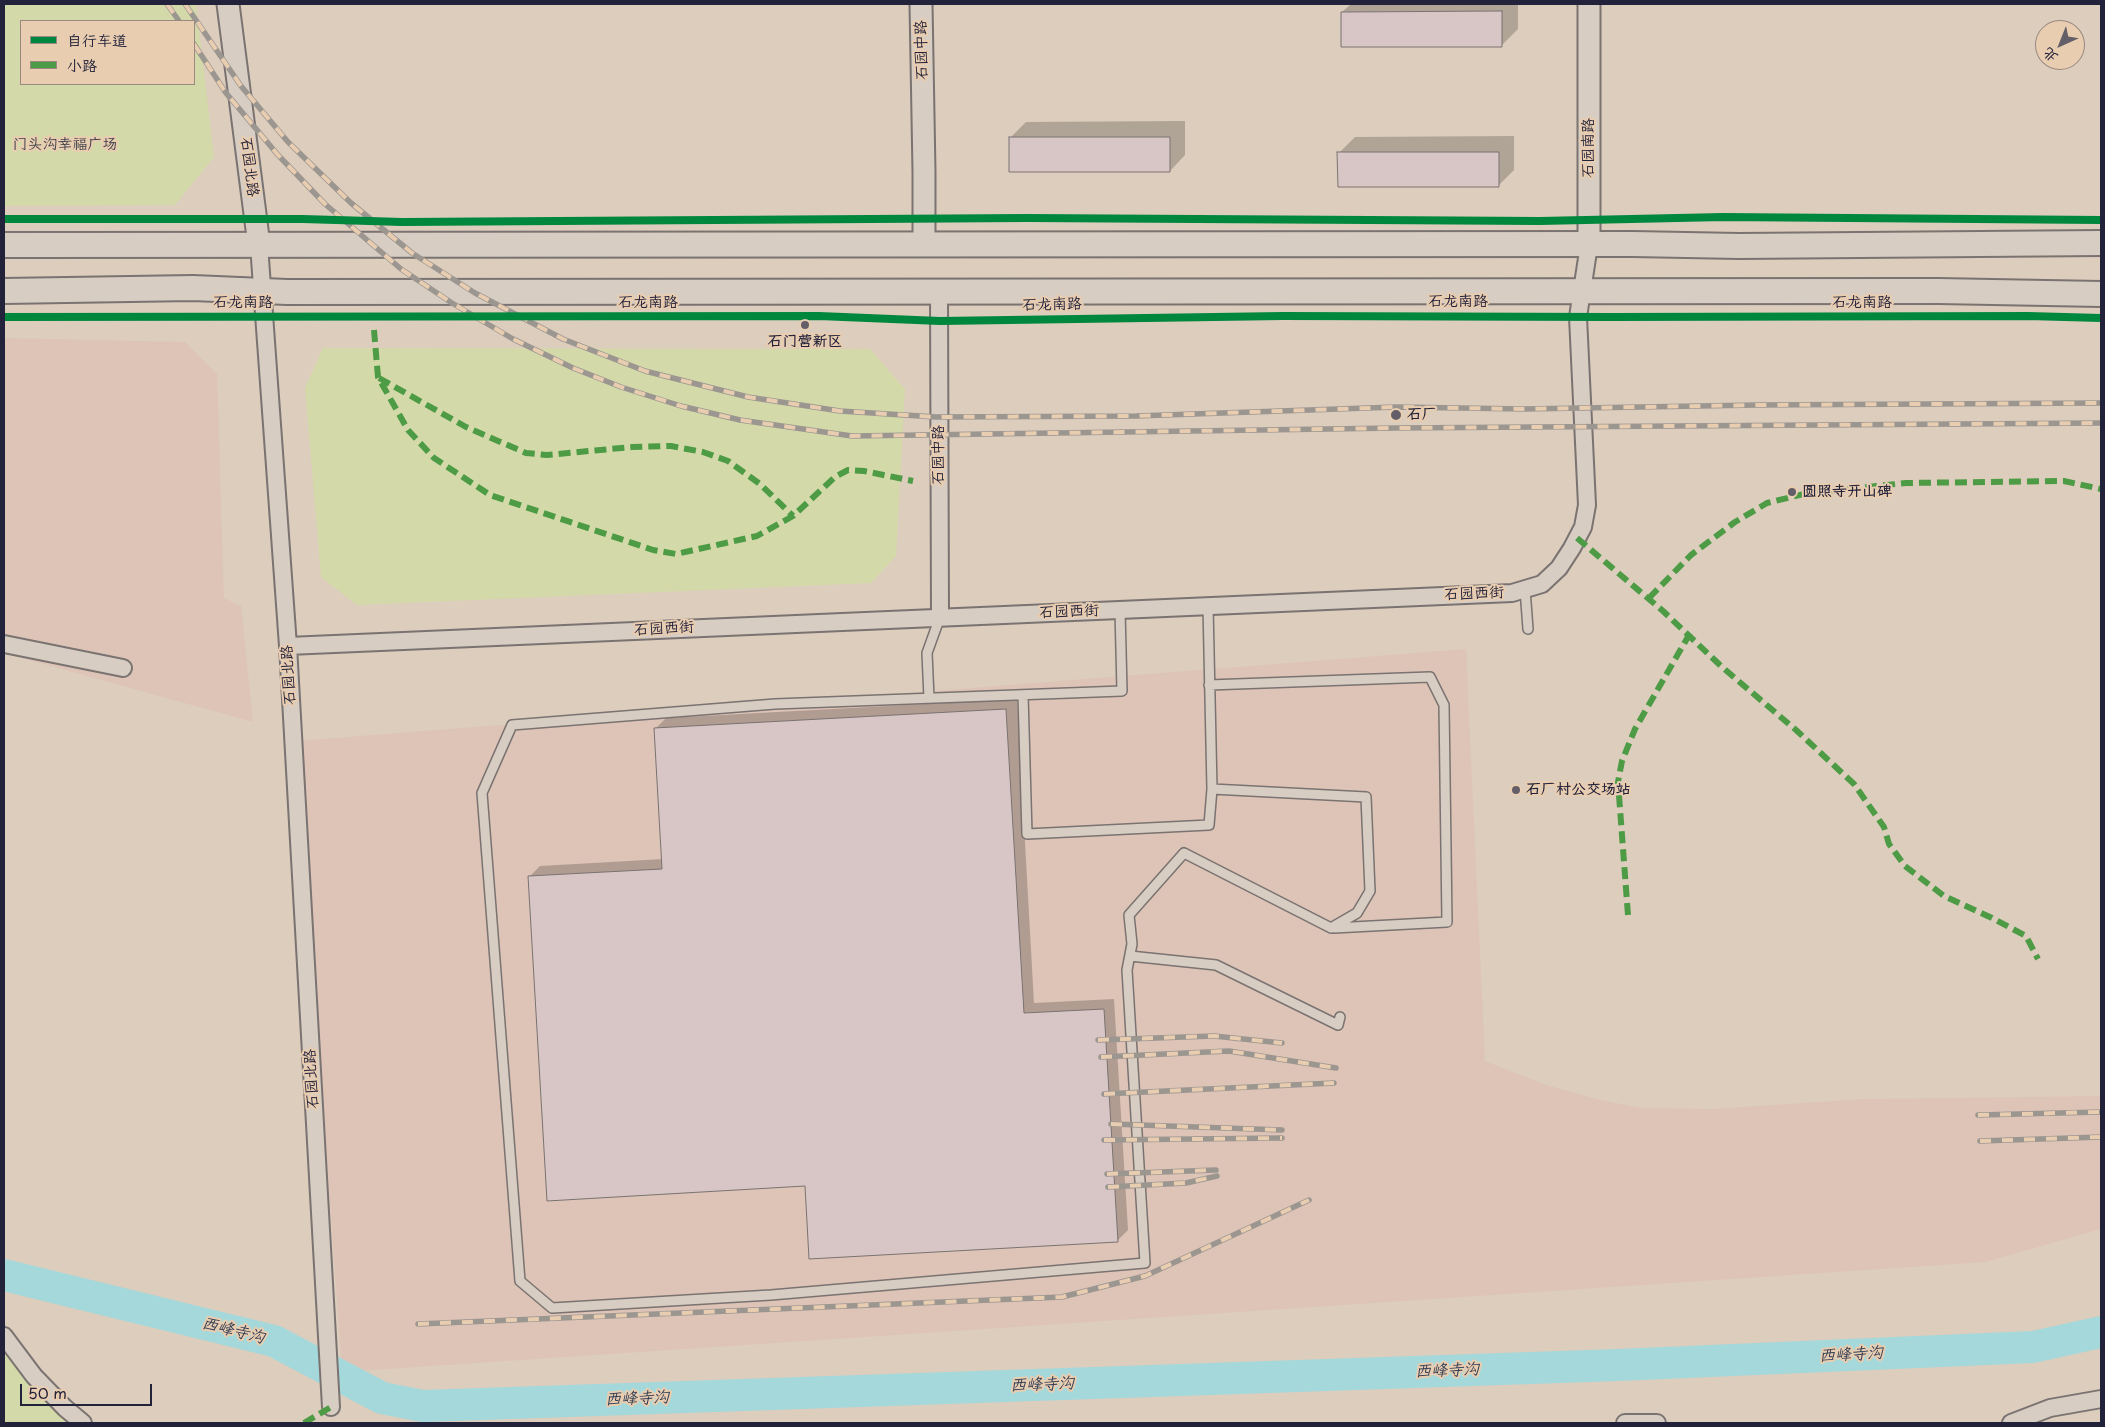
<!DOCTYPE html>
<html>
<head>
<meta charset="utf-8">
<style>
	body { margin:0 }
	#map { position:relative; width:2105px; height:1427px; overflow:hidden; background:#dccdbd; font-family:"Playpen Sans","LXGW WenKai TC",sans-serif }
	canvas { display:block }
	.frame { position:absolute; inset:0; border:5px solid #22223b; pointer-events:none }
	.legend { position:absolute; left:20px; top:20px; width:175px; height:65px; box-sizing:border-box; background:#e9cdb0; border:1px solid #998981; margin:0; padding:6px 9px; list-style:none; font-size:15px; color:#22223b }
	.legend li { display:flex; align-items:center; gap:10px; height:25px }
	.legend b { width:25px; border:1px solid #998981 }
	.north { position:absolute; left:2035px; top:20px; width:50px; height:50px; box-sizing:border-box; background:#e9cdb0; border:1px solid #998981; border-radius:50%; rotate:224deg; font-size:14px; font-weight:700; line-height:20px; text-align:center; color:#22223b }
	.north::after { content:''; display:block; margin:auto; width:18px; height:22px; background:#635e68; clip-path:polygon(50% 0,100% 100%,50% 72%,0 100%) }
	.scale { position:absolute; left:20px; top:1384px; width:132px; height:22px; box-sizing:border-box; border:2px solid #22223b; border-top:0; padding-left:6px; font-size:15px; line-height:18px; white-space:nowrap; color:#22223b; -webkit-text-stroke:4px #e9cdb0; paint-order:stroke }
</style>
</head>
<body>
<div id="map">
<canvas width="2105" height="1427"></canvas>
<div class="frame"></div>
<ul class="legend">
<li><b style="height:6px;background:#00873e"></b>自行车道</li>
<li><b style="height:6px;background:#4d9b45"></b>小路</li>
</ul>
<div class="north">北</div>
<div class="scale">50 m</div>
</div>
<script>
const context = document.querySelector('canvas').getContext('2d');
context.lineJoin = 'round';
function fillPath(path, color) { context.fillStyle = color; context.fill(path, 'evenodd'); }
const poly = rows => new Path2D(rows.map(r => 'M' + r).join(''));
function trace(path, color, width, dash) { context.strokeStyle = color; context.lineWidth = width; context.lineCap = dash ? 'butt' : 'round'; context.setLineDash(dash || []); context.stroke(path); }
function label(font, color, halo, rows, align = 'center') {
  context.font = font + ' "Playpen Sans","LXGW WenKai TC",sans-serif'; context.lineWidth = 4; context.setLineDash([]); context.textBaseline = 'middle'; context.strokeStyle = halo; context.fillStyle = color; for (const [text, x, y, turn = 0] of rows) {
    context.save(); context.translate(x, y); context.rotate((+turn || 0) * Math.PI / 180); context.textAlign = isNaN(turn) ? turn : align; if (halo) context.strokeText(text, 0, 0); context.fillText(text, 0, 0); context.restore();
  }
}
fillPath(poly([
	[4,338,185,342,217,374,224,598,241,606,253,722,4,653],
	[1466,649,1485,1061,1546,1085,1600,1100,1641,1108,1714,1109,1864,1099,2101,1096,2101,1229,1986,1262,342,1372,297,741]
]), '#dec4b7');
fillPath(poly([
	[4,4,196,4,214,157,175,205,4,206],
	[21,21,194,21,194,84,21,84],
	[323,348,870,349,905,389,896,556,871,583,357,605,321,577,305,388],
	[4,1352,48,1401,67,1423,4,1423]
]), '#d4d9a9');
fillPath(poly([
	[1351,4,1518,4,1518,29,1502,45,1342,12],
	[1185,121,1185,155,1170,171,1010,138,1026,122],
	[1514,136,1514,170,1498,186,1339,153,1355,137],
	[1017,699,1034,1003,1114,999,1128,1230,1117,1241,806,1185,529,877,540,866,663,859,655,729,666,718]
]), '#0003');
trace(poly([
	[4,1275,274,1341,382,1398,423,1406,1618,1365,2033,1347,2101,1332]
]), '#a4d8db', 32);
const building = poly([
	[1502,11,1502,47,1341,47,1341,12,1502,11],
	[1009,137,1170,137,1170,172,1009,172,1009,137],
	[1337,152,1499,152,1499,187,1338,187,1337,152],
	[1006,709,1024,1013,1104,1009,1118,1242,809,1259,805,1186,547,1201,528,876,662,869,654,728,1006,709]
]);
fillPath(building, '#d7c6c5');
trace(building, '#7a7371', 1);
const service = poly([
	[1525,589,1528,629],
	[1120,610,1122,691,775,704,512,725,482,793,520,1281,552,1308,771,1295,1145,1263,1127,970,1132,944,1129,915,1184,853,1331,928,1357,913,1370,891,1366,797,1212,789,1208,606],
	[1209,685,1430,677,1444,705,1447,922,1334,928],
	[1023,695,1027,834,1209,825,1212,789],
	[929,698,927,653,940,617],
	[1130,956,1216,965,1338,1025,1340,1017]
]);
const minor = poly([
	[259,245,288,646,331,1407],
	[939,292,940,617],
	[4,644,123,668],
	[288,646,1512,593,1542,584,1559,568,1572,548,1583,527,1587,505,1578,317,1589,245],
	[4,1336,34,1376,65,1408,83,1423],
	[1625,1423,1657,1423],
	[2011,1423,2050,1408,2101,1399]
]);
const tertiary = poly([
	[228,4,259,245],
	[921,4,924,172,924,245],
	[1589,4,1589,245]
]);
const secondary = poly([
	[4,245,1633,244,1739,246,2101,243],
	[4,291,193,288,287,292,1938,291,2101,294]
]);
trace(service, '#7a7371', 12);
trace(minor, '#7a7371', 20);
trace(tertiary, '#7a7371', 25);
trace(secondary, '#7a7371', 28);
trace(service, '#d7cdc2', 9);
trace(minor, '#d7cdc2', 16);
trace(tertiary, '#d7cdc2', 21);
trace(secondary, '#d7cdc2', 24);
const rail = poly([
	[167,4,179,21],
	[185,4,241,86,288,142,351,203,412,253,475,293,563,339,645,371,748,397,840,411,936,417,1136,416,1396,407,1524,409,1758,405,2101,403],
	[194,44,226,93,278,155,325,204,401,269,452,303,513,339,573,368,621,387,681,406,740,420,852,436,1396,428,2101,423],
	[1098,1040,1214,1036,1282,1043],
	[1101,1057,1229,1051,1336,1068],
	[1104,1094,1334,1083],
	[1978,1115,2101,1112],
	[1111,1124,1282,1130],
	[1104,1140,1282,1138],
	[1980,1141,2101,1137],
	[1107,1174,1216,1170],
	[1108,1187,1186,1183,1217,1176],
	[418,1324,1062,1297,1145,1276,1309,1200]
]);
trace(rail, '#9c9691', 5.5);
trace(rail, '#e9cdb0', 4, [11]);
trace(poly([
	[374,330,378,377,408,430,434,458,490,495,653,550,676,554,757,536,793,516,835,477,848,470,864,471,913,481],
	[379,378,466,427,526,453,547,455,632,447,671,446,703,452,728,461,760,484,793,516],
	[1577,538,1663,611,1722,667,1796,730,1854,784,1884,827,1889,844,1905,866,1944,896,1992,918,2026,936,2038,959],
	[1649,598,1691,555,1735,522,1767,503,1808,493,1906,483,2064,481,2101,489],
	[1628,915,1618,782,1622,761,1635,729,1689,635],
	[304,1423,331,1407]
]), '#4d9b45', 6, [12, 6]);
trace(poly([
	[4,219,303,219,402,222,1026,218,1540,221,1723,217,2101,220],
	[4,317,819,316,940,321,1283,316,1611,317,2028,316,2101,318]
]), '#00873e', 8);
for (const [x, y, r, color] of [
	[805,325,5,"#635e68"],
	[1396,415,6,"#635e68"],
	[1792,492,5,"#635e68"],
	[1516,790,5,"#635e68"]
]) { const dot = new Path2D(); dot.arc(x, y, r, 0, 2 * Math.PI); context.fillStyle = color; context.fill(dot); trace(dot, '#e9cdb0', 2); }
label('15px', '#22223b', '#e9cdb0', [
	["石园中路",922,50,-91],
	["石园南路",1589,148,-90],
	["石园北路",249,167,83],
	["石龙南路",1458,302],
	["石龙南路",243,303],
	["石龙南路",648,303],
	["石龙南路",1862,303],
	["石龙南路",1052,305,-1],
	["石园中路",939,455,-90],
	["石园西街",1474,594,-2],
	["石园西街",1069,612,-2],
	["石园西街",664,629,-3],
	["石园北路",289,675,-93],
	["石园北路",312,1079,-93]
]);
label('15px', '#3c3f49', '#e9cdb0', [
	["门头沟幸福广场",65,145]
]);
label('bold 15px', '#22223b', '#e9cdb0', [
	["石门营新区",805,342,"center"],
	["石厂",1407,415],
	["圆照寺开山碑",1802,492],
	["石厂村公交场站",1526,790]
], 'left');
label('italic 16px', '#323e55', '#e9cdb0', [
	["西峰寺沟",233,1331,14],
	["西峰寺沟",1851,1355,-3],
	["西峰寺沟",1447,1371,-2],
	["西峰寺沟",1042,1385,-2],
	["西峰寺沟",637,1399,-2]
]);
</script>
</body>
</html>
